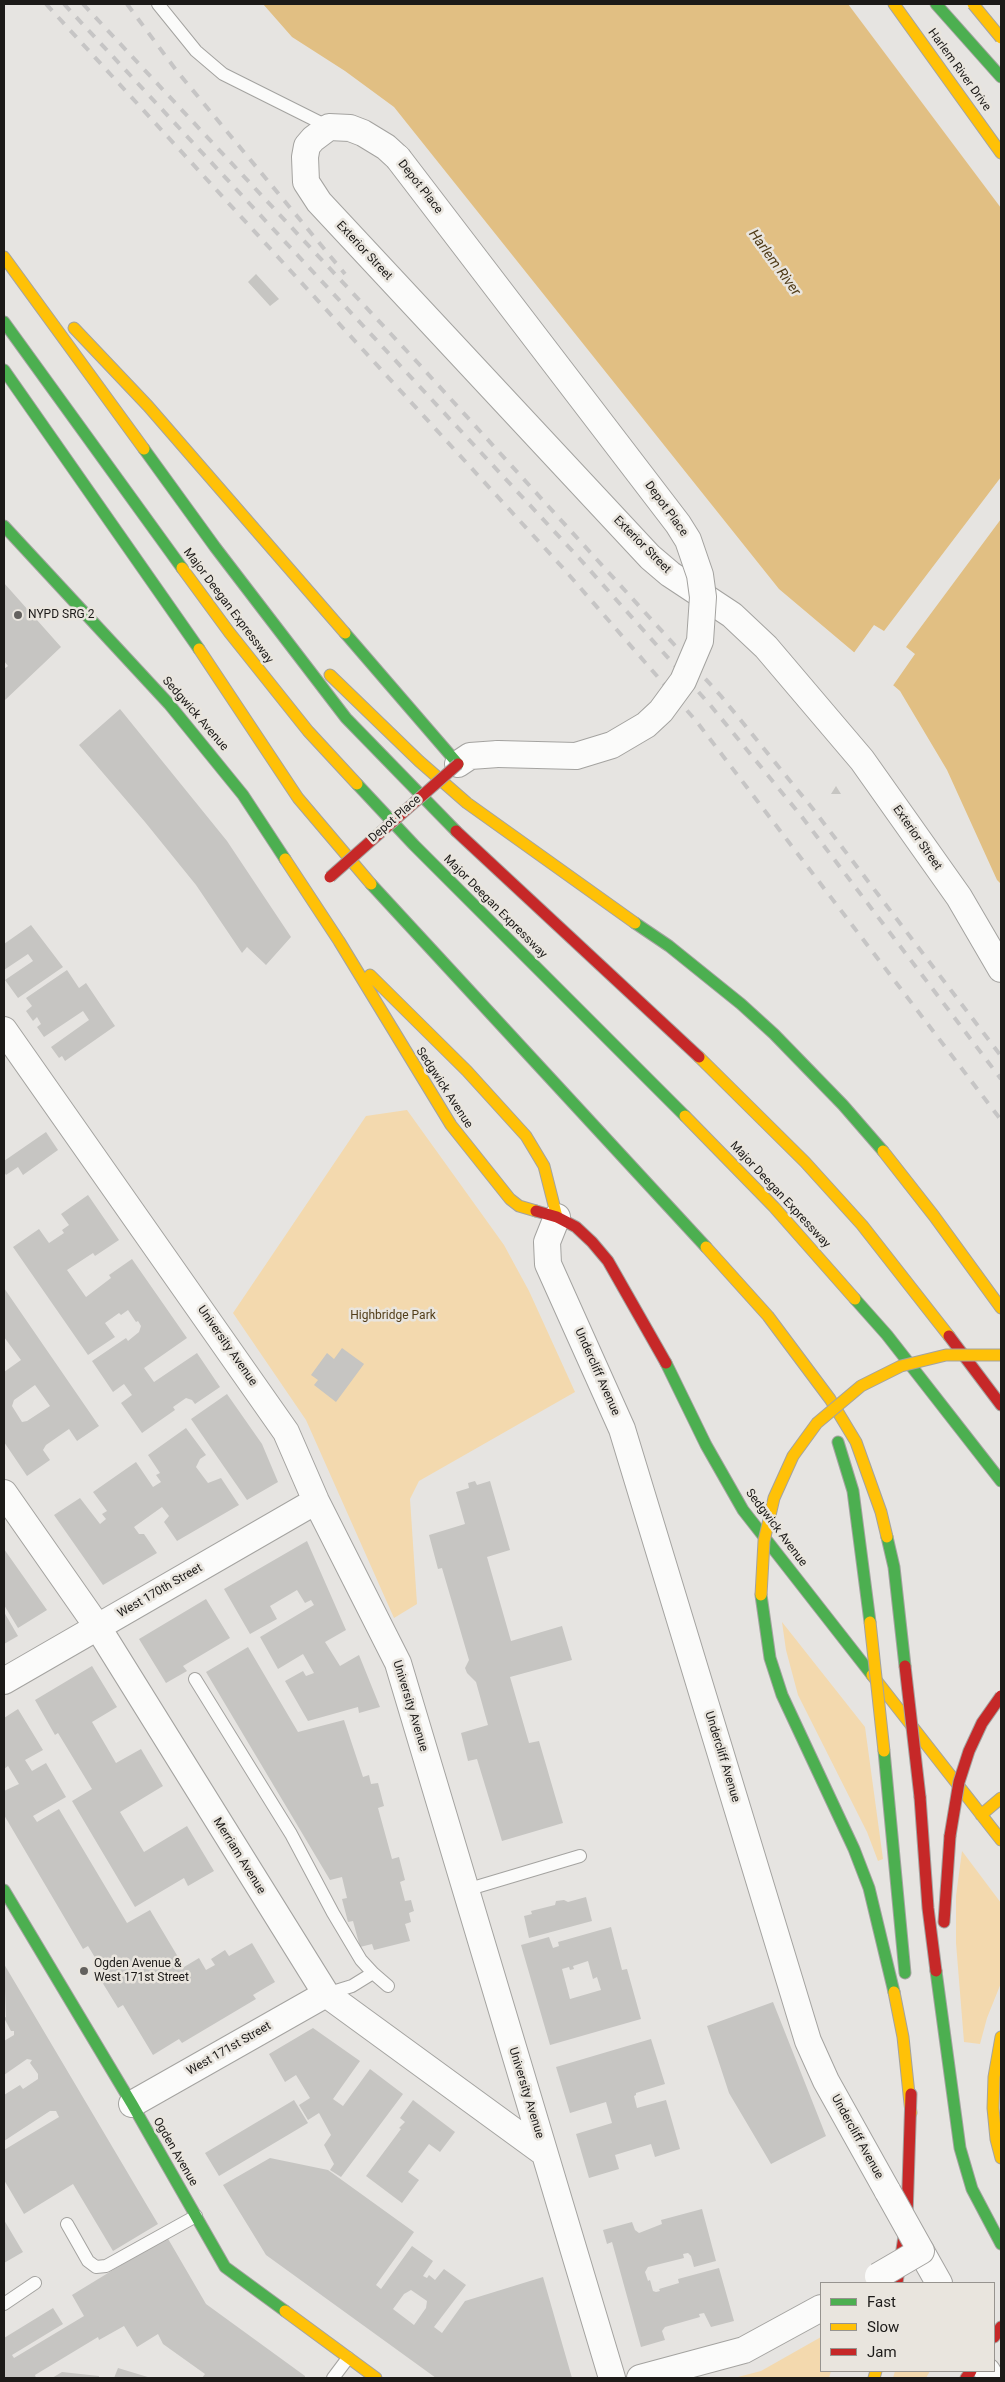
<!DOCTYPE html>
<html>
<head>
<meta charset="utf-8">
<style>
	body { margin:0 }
	#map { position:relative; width:1005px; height:2382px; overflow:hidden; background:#e6e4e1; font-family:Roboto,sans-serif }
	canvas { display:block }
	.frame { position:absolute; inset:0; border:5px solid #1c1a18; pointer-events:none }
	.legend { position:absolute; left:820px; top:2282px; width:175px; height:90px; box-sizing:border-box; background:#e9e5de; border:1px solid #97948f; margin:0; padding:6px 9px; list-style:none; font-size:15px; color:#1c1a18 }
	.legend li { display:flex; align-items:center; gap:10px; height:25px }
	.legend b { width:25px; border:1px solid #97948f }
</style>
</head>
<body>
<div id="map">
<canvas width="1005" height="2382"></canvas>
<div class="frame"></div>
<ul class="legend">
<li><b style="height:6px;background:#4caf50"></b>Fast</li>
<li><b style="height:6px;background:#ffc107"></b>Slow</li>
<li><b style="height:6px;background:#c62828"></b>Jam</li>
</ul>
</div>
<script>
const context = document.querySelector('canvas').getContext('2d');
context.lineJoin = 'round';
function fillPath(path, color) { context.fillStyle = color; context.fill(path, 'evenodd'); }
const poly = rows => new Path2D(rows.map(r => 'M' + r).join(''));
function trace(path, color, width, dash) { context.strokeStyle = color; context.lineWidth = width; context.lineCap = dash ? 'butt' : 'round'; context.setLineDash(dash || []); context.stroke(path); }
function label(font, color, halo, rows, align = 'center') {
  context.font = font + ' Roboto,sans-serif'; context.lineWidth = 5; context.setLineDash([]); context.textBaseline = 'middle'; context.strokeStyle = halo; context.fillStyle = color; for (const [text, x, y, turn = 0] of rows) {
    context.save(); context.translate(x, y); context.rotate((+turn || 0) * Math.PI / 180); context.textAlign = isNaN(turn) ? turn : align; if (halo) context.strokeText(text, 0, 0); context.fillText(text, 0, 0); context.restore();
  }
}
fillPath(poly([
	[407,1110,504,1245,529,1291,575,1392,419,1481,410,1499,417,1604,394,1618,306,1420,233,1313,366,1116],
	[782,1622,865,1727,883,1859,878,1861,867,1832,798,1695,786,1650],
	[962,1851,1001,1903,1001,1983,987,2018,980,2044,964,2042,956,1943,956,1896],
	[821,2337,821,2371,831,2371,829,2378,734,2378,761,2371],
	[895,2371,930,2371,926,2378,893,2378]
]), '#f3d9ae');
fillPath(poly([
	[263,4,848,4,1001,208,1001,884,997,880,947,770,900,691,779,589,394,107,345,71,292,37]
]), '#e1bf83');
fillPath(poly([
	[1001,477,1001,519,906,647,915,654,892,687,853,654,874,625,884,631]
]), '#e6e4e1');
fillPath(poly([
	[256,274,279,299,270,306,248,282],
	[4,583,61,647,4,701,4,669,8,666,4,661],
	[120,709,227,841,291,937,266,965,247,947,242,953,196,885,145,822,79,745],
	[836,786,841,794,831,794],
	[31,925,63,967,18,998,5,980,33,961,28,954,4,970,4,944],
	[67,970,79,988,86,983,115,1026,65,1061,62,1056,59,1058,51,1047,89,1020,83,1011,44,1037,37,1027,41,1024,37,1017,33,1021,26,1011,32,1006,26,998],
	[46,1132,58,1150,23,1175,18,1167,6,1175,4,1172,4,1161],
	[88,1195,119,1240,95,1256,93,1253,67,1270,86,1297,111,1278,109,1275,132,1259,187,1338,144,1368,154,1382,197,1353,220,1387,195,1404,192,1400,186,1398,173,1407,175,1410,142,1433,121,1403,132,1395,124,1384,113,1392,92,1361,126,1338,128,1341,139,1332,141,1326,138,1321,136,1322,128,1310,121,1315,119,1313,105,1323,115,1337,88,1355,13,1247,39,1229,49,1243,64,1233,62,1230,69,1225,61,1214],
	[4,1288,99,1426,77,1441,69,1429,46,1445,43,1450,50,1460,27,1476,4,1442,4,1372,21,1360,4,1337],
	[35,1385,50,1406,27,1421,22,1422,12,1406,14,1400],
	[342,1348,364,1364,336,1402,314,1385,318,1380,311,1375,327,1353,334,1359],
	[227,1394,262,1444,278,1482,247,1500,191,1419],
	[186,1428,206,1455,200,1459,196,1467,208,1483,221,1478,239,1505,177,1541,164,1522,169,1516,162,1507,134,1527,139,1534,144,1534,157,1553,103,1585,54,1515,80,1498,100,1524,106,1519,102,1514,107,1511,93,1492,136,1462,153,1487,161,1482,156,1475,160,1473,148,1455],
	[475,1481,477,1485,490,1481,510,1550,487,1557,511,1641,562,1626,572,1660,510,1677,529,1743,539,1741,563,1823,502,1841,477,1759,468,1761,461,1733,488,1725,476,1682,467,1673,465,1668,469,1660,442,1568,438,1569,429,1535,465,1524,456,1492,469,1488,468,1483],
	[307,1541,346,1630,325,1642,340,1666,359,1655,380,1707,359,1713,358,1707,308,1721,285,1681,303,1671,306,1676,314,1673,303,1654,278,1669,260,1637,314,1605,311,1600,305,1603,297,1590,270,1606,277,1619,250,1634,224,1589],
	[4,1549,47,1610,18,1628,4,1605],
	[206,1599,230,1638,183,1666,187,1671,166,1683,139,1639],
	[4,1612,18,1636,4,1644],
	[248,1647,298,1732,344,1720,363,1777,369,1775,371,1784,378,1783,384,1806,378,1808,392,1859,399,1857,405,1880,400,1882,405,1901,411,1900,414,1911,409,1913,411,1922,405,1924,410,1941,374,1950,372,1944,360,1947,353,1921,348,1922,342,1899,347,1898,342,1877,330,1880,206,1672],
	[92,1666,117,1707,92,1722,116,1763,141,1749,163,1786,120,1812,144,1852,187,1826,214,1871,188,1886,184,1878,135,1907,72,1801,92,1789,58,1733,55,1735,35,1700],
	[18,1709,43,1750,25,1760,32,1771,46,1763,66,1797,33,1816,37,1822,59,1809,127,1923,150,1910,184,1967,199,1958,206,1970,215,1965,211,1959,225,1950,229,1956,252,1943,275,1982,253,1995,256,1999,182,2043,179,2039,153,2055,123,2005,118,2008,102,1982,108,1979,88,1946,83,1949,4,1815,4,1791,19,1784,8,1766,4,1769,4,1718],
	[586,1897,592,1921,529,1938,524,1916,532,1914,531,1911,555,1905,556,1901,564,1900,568,1902],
	[611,1927,622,1970,627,1969,641,2019,550,2045,521,1945,549,1937,553,1948,559,1946,558,1942],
	[588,1961,593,1979,597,1977,601,1990,570,1999,562,1969,569,1967,570,1970,574,1969,573,1966],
	[4,1964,158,2224,113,2251,73,2184,24,2214,4,2180,4,2150,59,2117,56,2111,50,2111,4,2141,4,2095,20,2085,23,2089,38,2079,38,2074,30,2063,32,2060,27,2059,4,2075,4,2041,14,2035,14,2031,11,2031,4,2018,6,2017],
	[773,2002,826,2136,771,2164,729,2093,707,2026],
	[313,2028,360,2061,333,2099,343,2106,370,2069,403,2094,341,2177,330,2170,334,2164,324,2145,331,2135,319,2113,308,2120,299,2105,310,2098,296,2075,285,2082,269,2054],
	[651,2039,665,2084,636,2093,636,2095,634,2096,637,2108,666,2100,680,2149,655,2157,651,2144,615,2155,619,2169,589,2178,576,2134,612,2123,606,2102,570,2113,556,2067],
	[294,2100,308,2123,219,2176,205,2153],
	[413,2100,455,2132,440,2152,429,2144,408,2172,419,2180,402,2203,366,2176,401,2129,399,2128,405,2122,400,2118],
	[270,2158,328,2170,414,2232,376,2285,381,2289,412,2246,433,2261,423,2276,427,2278,429,2275,435,2280,444,2269,466,2285,434,2327,442,2333,465,2301,543,2277,572,2378,436,2378,266,2255,223,2185],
	[411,2290,427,2301,426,2308,414,2325,393,2309,404,2294],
	[702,2209,716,2261,694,2267,691,2256,688,2253,683,2254,684,2258,648,2267,645,2272,648,2281,650,2280,653,2291,656,2292,660,2291,659,2289,679,2283,678,2279,719,2268,734,2321,711,2327,704,2313,699,2314,700,2317,665,2327,662,2331,665,2340,641,2347,612,2242,607,2244,603,2230,632,2222,635,2230,639,2233,662,2224,661,2220],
	[4,2220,23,2252,4,2263],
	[167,2237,206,2304,305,2376,305,2378,202,2378,205,2374,163,2344,158,2334,137,2347,124,2326,99,2340,98,2337,35,2375,36,2378,4,2378,4,2338,53,2308,63,2324,12,2355,14,2358,84,2316,72,2295],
	[118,2368,151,2378,114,2378],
	[62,2372,99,2376,99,2378,52,2378]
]), '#c6c5c2');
const lane = poly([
	[158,4,196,51,223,74,329,127],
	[195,1679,291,1834,333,1913,361,1960,373,1973,352,1986,326,1994],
	[466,1890,580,1856],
	[373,1973,388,1986],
	[67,2224,88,2261,96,2267,106,2266,196,2216],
	[4,2304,35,2283],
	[333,2378,348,2358]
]);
const street = poly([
	[398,158,386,147,363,133,350,128,329,127,313,139,307,146,305,157,306,182,319,202,650,557,670,574,732,615,766,647,862,760,959,897,1001,969],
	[458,764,470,756,498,754],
	[4,1030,286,1432,316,1501,398,1663,612,2378],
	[557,1217,547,1242,548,1264,622,1429,808,2041,826,2081,888,2192],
	[4,1493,97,1626,326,1994,544,2153],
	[4,1681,316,1501],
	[132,2104,326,1994],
	[921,2251,939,2283],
	[987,2371,991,2378],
	[640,2378,744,2350,821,2308]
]);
const fast = poly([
	[936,4,1001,77],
	[4,322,182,568],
	[4,370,199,649],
	[144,449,215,547,346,718,456,831],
	[4,526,169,704,243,795,285,859],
	[345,633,458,764],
	[357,784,414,845,685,1116],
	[371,884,706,1247],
	[635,923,669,946,741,1004,774,1034,843,1105,883,1151],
	[855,1299,887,1335,1001,1481],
	[666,1363,706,1445,743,1510,872,1675],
	[838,1442,853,1491,870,1622],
	[887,1537,894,1567,905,1666],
	[761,1595,770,1658,782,1695,854,1849,869,1888,894,1992],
	[884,1751,905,1973],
	[4,1890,132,2104,225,2267,285,2311],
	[936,1971,960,2148,972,2189,1001,2244]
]);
const slow = poly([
	[894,4,1001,153],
	[4,257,144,449],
	[74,328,148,406,345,633],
	[182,568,229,632,308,731,357,784],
	[199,649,298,798,371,884],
	[330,675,419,761,467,803,635,923],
	[285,859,339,941,451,1125,510,1199,519,1206,536,1211],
	[370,975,467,1071,526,1136,544,1166,557,1217],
	[699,1057,805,1162,862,1225,949,1336],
	[685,1116,774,1207,855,1299],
	[883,1151,934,1216,1001,1308],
	[706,1247,768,1316,830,1399,856,1442,881,1512,887,1537],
	[872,1675,1001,1840],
	[981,1815,1001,1798],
	[894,1992,903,2037,911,2113],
	[1001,2037,994,2077,993,2108,996,2139,1001,2158],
	[285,2311,376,2378],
	[874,2378,876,2371]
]);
const jam = poly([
	[456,831,699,1057],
	[536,1211,557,1217,576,1227,592,1242,608,1261,666,1363],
	[949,1336,1001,1405],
	[920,1797,928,1908,936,1971],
	[944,1922,950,1836],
	[897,2283,907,2216,911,2094],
	[994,2337,1001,2327],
	[966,2378,971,2371]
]);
trace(lane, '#a4a3a0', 14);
trace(street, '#a4a3a0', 28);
trace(fast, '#a4a3a0', 13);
trace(slow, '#a4a3a0', 13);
trace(jam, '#a4a3a0', 13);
trace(lane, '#fbfbfa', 12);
trace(street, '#fbfbfa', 26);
trace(fast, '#4caf50', 11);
trace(slow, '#ffc107', 11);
trace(jam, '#c62828', 11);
trace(poly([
	[46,4,563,568,697,722,1001,1120],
	[64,4,579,558,711,706,802,817,1001,1079],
	[83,4,418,363,721,696,813,809,1001,1056],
	[127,4,176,70,345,274]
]), '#c6c5c5', 4, [9, 9]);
const streetBridge = poly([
	[398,158,678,524,688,540,700,575,703,597,700,641,683,681,661,711,646,725,612,745,576,756,498,754],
	[878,2276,921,2251,888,2192]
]);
const slowBridge = poly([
	[973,4,1001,38],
	[761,1595,764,1541,774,1498,793,1456,817,1423,861,1386,901,1366,946,1355,1001,1355],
	[870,1622,884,1751]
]);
const jamBridge = poly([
	[330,877,458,764],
	[905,1666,920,1797],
	[950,1836,959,1782,969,1751,982,1723,1001,1696]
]);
trace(streetBridge, '#a4a3a0', 28, []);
trace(slowBridge, '#a4a3a0', 13, []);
trace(jamBridge, '#a4a3a0', 13, []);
trace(streetBridge, '#fbfbfa', 26);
trace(slowBridge, '#ffc107', 11);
trace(jamBridge, '#c62828', 11);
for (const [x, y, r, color] of [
	[18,615,5,"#63615e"],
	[84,1971,5,"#63615e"]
]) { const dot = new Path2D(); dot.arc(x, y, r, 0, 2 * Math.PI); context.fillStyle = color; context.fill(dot); trace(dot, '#e9e5de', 2); }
label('12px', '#1c1a18', '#e9e5de', [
	["Harlem River Drive",959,70,54],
	["Depot Place",420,187,52],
	["Exterior Street",364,251,47],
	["Depot Place",666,509,54],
	["Exterior Street",642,545,45],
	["Major Deegan Expressway",228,606,53],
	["Sedgwick Avenue",195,714,49],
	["Depot Place",395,819,-41],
	["Exterior Street",917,838,55],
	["Major Deegan Expressway",495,907,45],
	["Sedgwick Avenue",444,1088,57],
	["Major Deegan Expressway",780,1195,47],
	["University Avenue",227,1346,55],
	["Undercliff Avenue",597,1372,66],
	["Sedgwick Avenue",776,1528,53],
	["West 170th Street",160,1591,-30],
	["University Avenue",410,1706,73],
	["Undercliff Avenue",722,1757,73],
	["Merriam Avenue",239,1856,58],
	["West 171st Street",229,2049,-30],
	["University Avenue",526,2093,73],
	["Undercliff Avenue",857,2137,61],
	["Ogden Avenue",175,2152,60]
]);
label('12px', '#1c1a18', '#e9e5de', [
	["NYPD SRG 2",28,615],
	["Ogden Avenue &",94,1964],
	["West 171st Street",94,1978]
], 'left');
label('12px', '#513d19', '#e9e5de', [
	["Highbridge Park",393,1316]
]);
label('italic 14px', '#4f3b17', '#e9e5de', [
	["Harlem River",774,263,54]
]);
</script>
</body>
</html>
